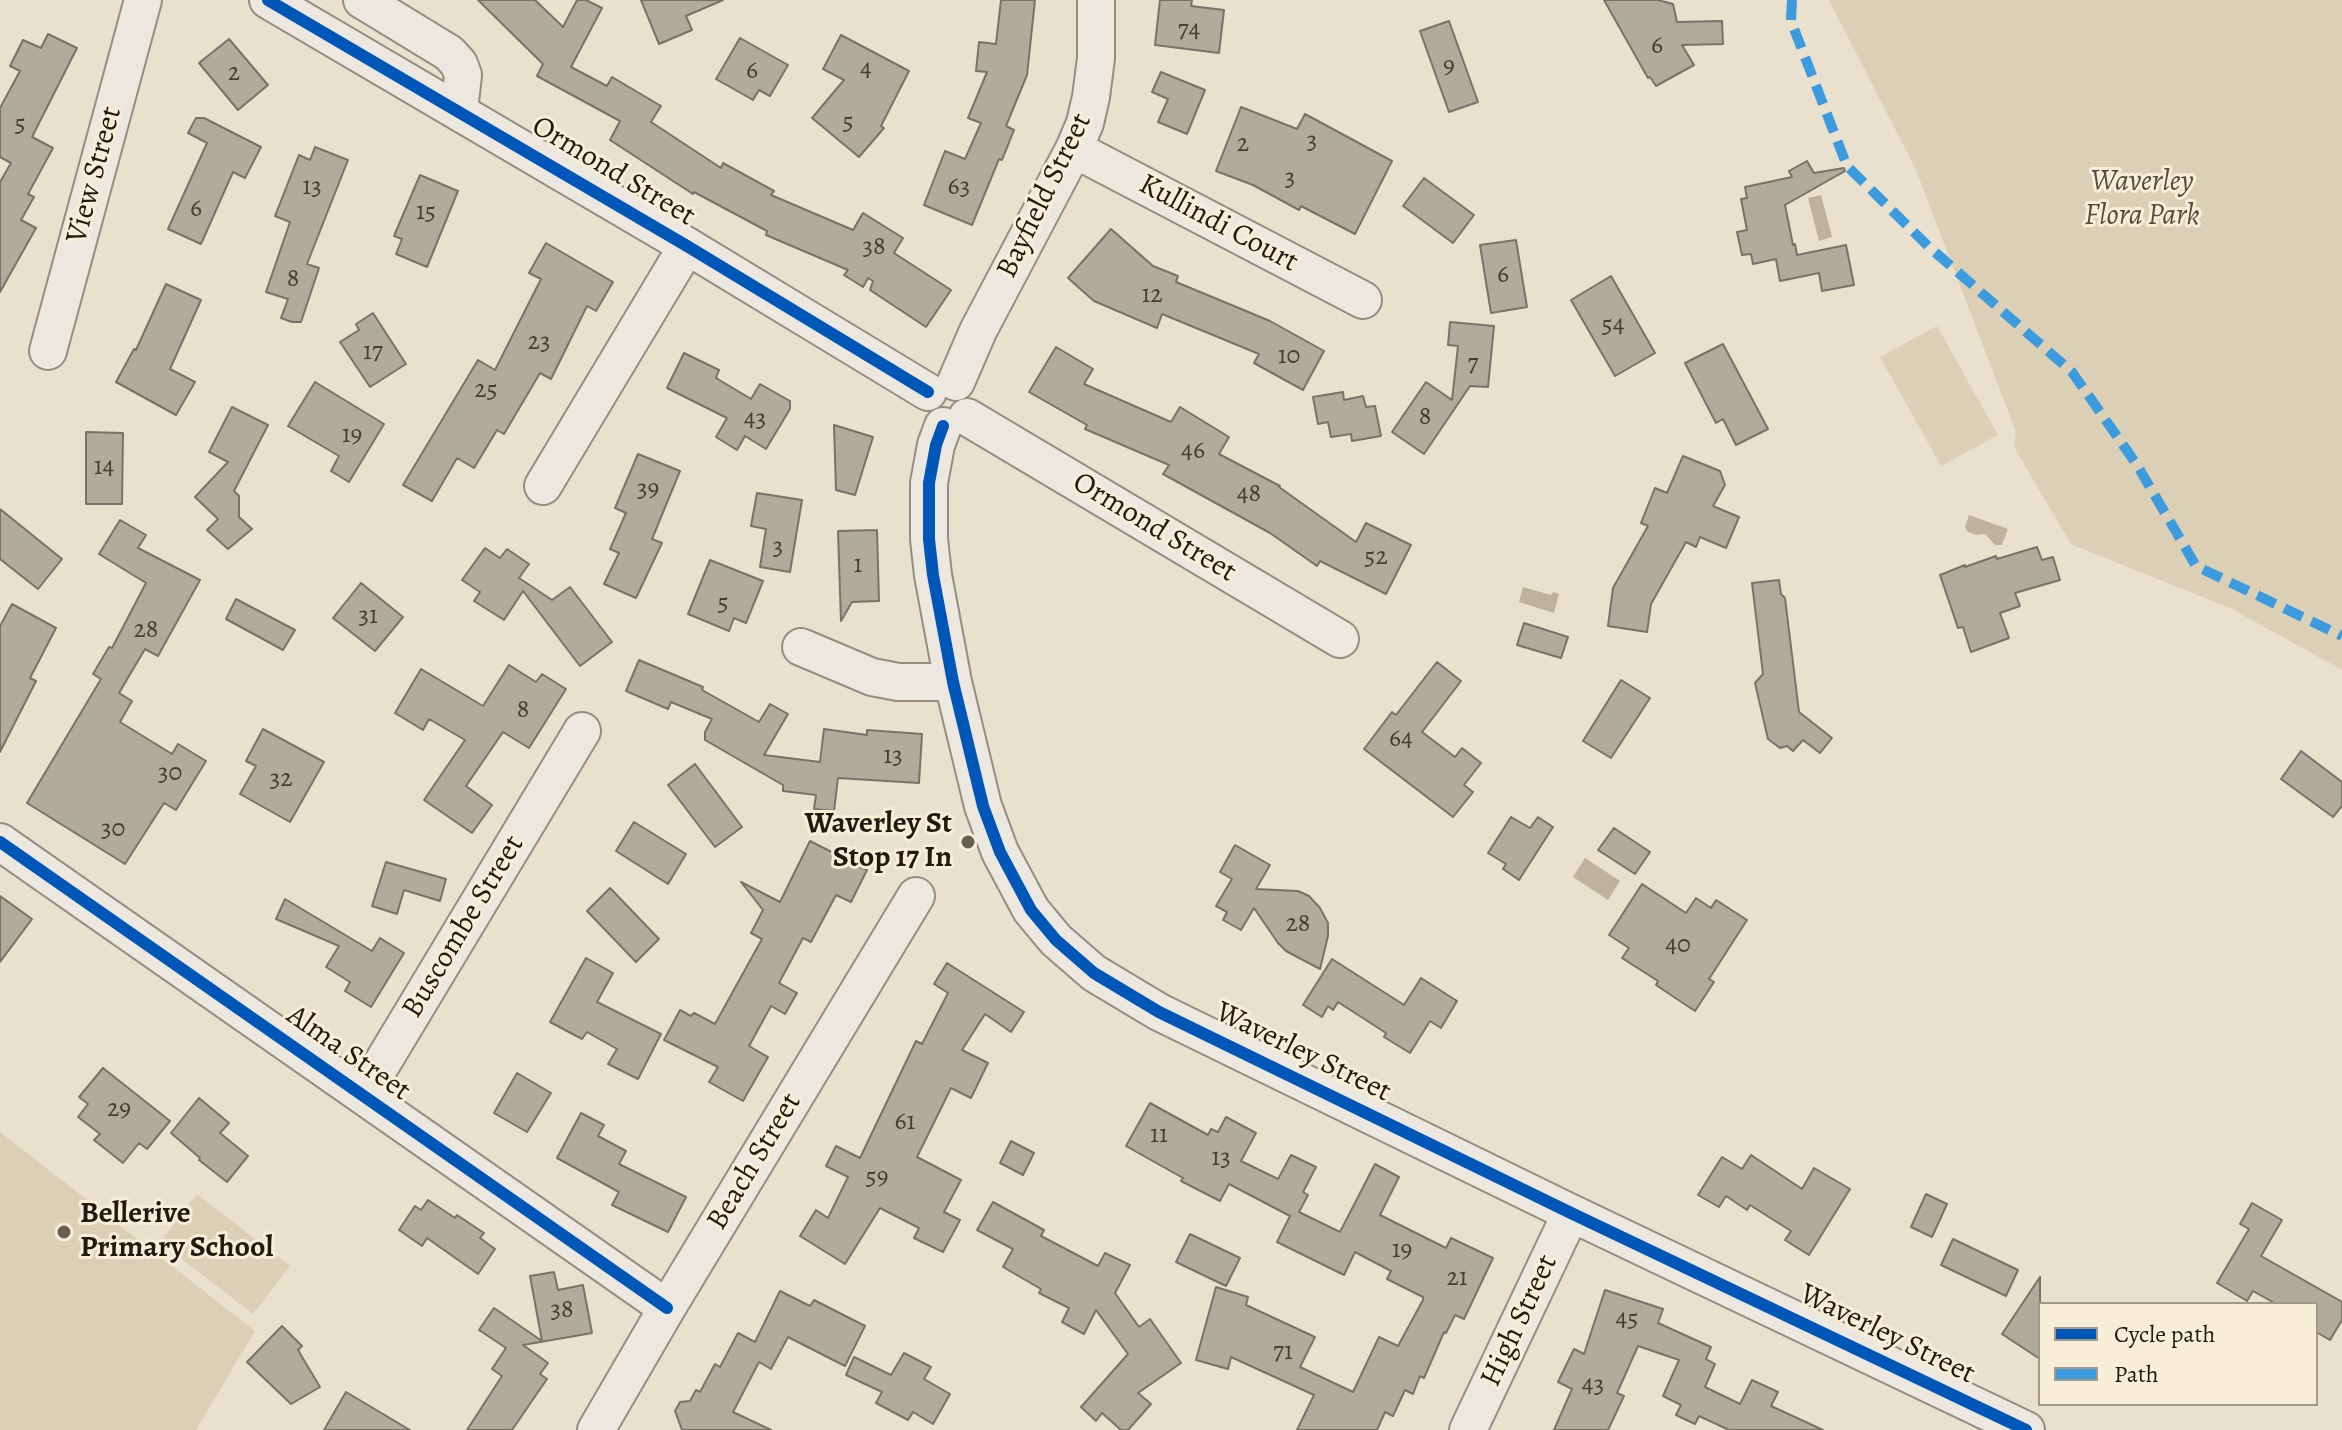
<!DOCTYPE html>
<html>
<head>
<meta charset="utf-8">
<style>
	body { margin:0 }
	#map { position:relative; width:2342px; height:1430px; overflow:hidden; background:#e9e0cd; font-family:Alegreya,serif }
	canvas { display:block }
	.legend { position:absolute; left:2038px; top:1302px; width:280px; height:104px; box-sizing:border-box; background:#f8edd7; border:2px solid #a29988; margin:0; padding:10px 14px; list-style:none; font-size:24px; color:#221a11 }
	.legend li { display:flex; align-items:center; gap:16px; height:40px }
	.legend b { width:40px; border:2px solid #a29988 }
</style>
</head>
<body>
<div id="map">
<canvas width="2342" height="1430"></canvas>
<ul class="legend">
<li><b style="height:10px;background:#0057b8"></b>Cycle path</li>
<li><b style="height:10px;background:#3c9bde"></b>Path</li>
</ul>
</div>
<script>
const context = document.querySelector('canvas').getContext('2d');
context.lineJoin = 'round';
function fillPath(path, color) { context.fillStyle = color; context.fill(path, 'evenodd'); }
const poly = rows => new Path2D(rows.map(r => 'M' + r).join(''));
function trace(path, color, width, dash) { context.strokeStyle = color; context.lineWidth = width; context.lineCap = dash ? 'butt' : 'round'; context.setLineDash(dash || []); context.stroke(path); }
function label(font, color, halo, rows, align = 'center') {
  context.font = font + ' Alegreya,serif'; context.lineWidth = 6; context.setLineDash([]); context.textBaseline = 'middle'; context.strokeStyle = halo; context.fillStyle = color; for (const [text, x, y, turn = 0] of rows) {
    context.save(); context.translate(x, y); context.rotate((+turn || 0) * Math.PI / 180); context.textAlign = isNaN(turn) ? turn : align; if (halo) context.strokeText(text, 0, 0); context.fillText(text, 0, 0); context.restore();
  }
}
fillPath(poly([
	[1829,0,2342,0,2342,670,2232,609,2071,544,2014,447,2016,432,1916,170],
	[1937,326,1998,435,1941,466,1880,357],
	[0,1132,255,1331,196,1430,0,1430],
	[197,1194,290,1266,253,1314,160,1242]
]), '#dbcfb6');
fillPath(poly([
	[1821,195,1832,237,1819,241,1808,198],
	[1969,515,2008,529,2002,545,1995,545,1985,534,1976,535,1968,532,1965,527],
	[1523,587,1551,595,1553,592,1559,594,1554,613,1519,602],
	[1585,858,1620,881,1608,900,1573,877]
]), '#bfb29b');
const building = poly([
	[478,0,535,0,563,27,577,0,586,0,602,8,571,67,607,86,612,77,661,106,651,122,721,168,723,163,774,191,771,195,853,230,863,213,903,238,894,253,951,290,926,327,870,290,873,281,868,278,863,287,844,275,848,270,766,235,767,231,694,192,693,194,610,140,620,121,537,76,543,64,478,0],
	[641,0,723,0,686,16,692,30,659,44,641,0],
	[1001,0,1035,0,1027,75,1006,126,1014,130,1002,160,999,159,972,225,924,205,945,151,965,159,981,123,968,118,987,72,976,71,979,42,996,44,1001,0],
	[1160,0,1192,0,1191,6,1224,10,1219,53,1155,45,1160,0],
	[1604,0,1658,0,1673,4,1677,22,1722,21,1723,44,1682,45,1694,65,1656,86,1650,77,1648,78,1604,0],
	[1449,21,1478,102,1449,112,1420,31,1449,21],
	[48,34,77,48,32,137,53,148,28,194,34,197,21,220,36,228,0,292,0,182,11,163,0,157,0,108,20,71,10,66,23,40,41,48,48,34],
	[841,35,909,71,881,126,884,128,859,157,812,118,844,80,823,69,841,35],
	[740,38,788,65,770,96,759,90,753,100,716,79,740,38],
	[229,39,268,85,238,110,199,63,229,39],
	[1161,72,1205,90,1187,134,1158,122,1168,99,1152,92,1161,72],
	[1241,107,1297,129,1305,114,1392,161,1355,234,1301,206,1299,210,1253,185,1216,171,1241,107],
	[196,118,204,118,261,147,245,178,233,172,201,244,168,229,207,143,188,133,196,118],
	[315,147,348,160,307,264,319,268,301,322,292,322,281,318,288,299,266,292,290,222,275,216,299,155,310,160,315,147],
	[1807,161,1814,173,1844,168,1845,171,1785,205,1793,245,1795,244,1797,255,1846,245,1854,285,1822,291,1819,273,1780,281,1776,259,1753,264,1751,254,1742,255,1737,232,1747,230,1741,199,1747,198,1745,187,1792,177,1789,171,1807,161],
	[420,175,458,191,427,267,396,254,402,239,394,236,420,175],
	[1424,178,1474,215,1453,243,1403,206,1424,178],
	[1111,229,1153,266,1178,276,1176,282,1270,321,1324,351,1303,390,1254,363,1259,354,1162,314,1157,328,1094,301,1068,278,1111,229],
	[1516,240,1527,307,1491,313,1480,245,1516,240],
	[546,243,613,282,596,311,587,306,551,379,540,373,504,434,497,430,474,468,457,458,432,501,403,485,478,360,495,370,541,279,529,273,546,243],
	[1611,276,1655,353,1615,376,1571,300,1611,276],
	[166,284,201,300,170,369,195,382,176,415,116,382,134,349,136,350,166,284],
	[373,313,406,364,370,387,340,342,359,330,356,324,373,313],
	[1450,322,1494,326,1488,387,1470,386,1424,454,1392,432,1426,382,1452,400,1458,346,1448,345,1450,322],
	[1723,344,1768,429,1736,445,1723,419,1716,423,1685,363,1723,344],
	[1056,347,1093,369,1084,384,1171,422,1180,407,1229,437,1219,454,1280,486,1279,487,1356,542,1366,523,1411,545,1386,594,1320,561,1317,566,1270,533,1163,474,1169,465,1085,429,1087,425,1029,392,1056,347],
	[684,353,719,370,716,378,751,399,760,384,790,401,790,409,766,449,745,436,737,450,716,437,727,418,667,388,684,353],
	[315,382,384,424,349,482,331,471,339,456,288,426,315,382],
	[1343,392,1344,400,1363,396,1366,407,1375,406,1381,436,1352,441,1351,434,1331,437,1328,422,1318,424,1313,397,1343,392],
	[232,407,268,425,234,491,239,496,239,517,252,529,228,549,207,530,218,519,195,497,228,462,209,452,232,407],
	[834,425,873,437,855,495,836,490,834,425],
	[86,432,123,433,122,504,86,504,86,432],
	[638,454,680,471,652,539,662,543,636,598,604,584,619,553,610,549,626,513,615,508,638,454],
	[1683,456,1720,471,1725,485,1713,506,1739,517,1726,548,1700,537,1696,547,1686,542,1651,604,1647,632,1608,626,1613,588,1648,526,1641,523,1655,488,1667,493,1683,456],
	[757,493,802,500,790,572,760,567,766,529,751,526,757,493],
	[0,509,62,559,38,589,0,559,0,509],
	[120,520,146,535,138,548,200,580,158,656,145,649,119,693,132,701,120,722,172,754,178,744,206,761,176,810,164,803,125,864,27,803,101,679,93,674,109,647,112,648,146,583,99,554,120,520],
	[877,530,879,601,852,602,841,621,838,531,877,530],
	[2037,547,2042,560,2053,557,2060,580,2015,593,2020,606,2000,613,2009,638,1971,652,1963,627,1958,628,1940,575,1965,565,1965,567,1996,556,1997,559,2037,547],
	[485,548,500,558,507,549,529,564,519,578,552,600,570,587,612,642,580,666,523,591,504,620,474,601,480,592,462,580,485,548],
	[710,560,763,581,746,623,734,618,729,631,688,614,710,560],
	[1779,580,1781,594,1785,598,1799,712,1832,738,1820,753,1803,740,1793,751,1787,746,1780,748,1768,739,1755,683,1763,674,1752,583,1779,580],
	[361,583,403,617,375,651,333,618,361,583],
	[236,599,295,630,283,650,226,619,236,599],
	[12,604,56,628,30,678,36,681,0,752,0,626,12,604],
	[1524,623,1568,637,1561,658,1517,645,1524,623],
	[639,660,703,687,702,690,759,722,770,704,788,714,764,755,820,762,824,729,867,735,867,730,922,734,919,783,838,778,834,811,814,809,816,795,783,791,783,785,705,740,705,732,712,719,671,702,668,709,626,691,639,660],
	[1437,662,1461,681,1422,732,1455,757,1462,748,1481,763,1464,785,1473,792,1453,817,1364,749,1392,712,1396,715,1437,662],
	[509,665,536,682,542,674,566,689,529,748,503,732,466,786,492,805,472,833,424,800,465,740,429,719,423,730,395,713,421,669,483,706,509,665],
	[1621,680,1650,698,1611,758,1583,741,1621,680],
	[263,729,324,762,290,822,240,794,256,766,246,761,263,729],
	[2301,751,2342,782,2342,806,2333,817,2281,779,2301,751],
	[695,764,742,827,715,847,668,785,695,764],
	[1511,817,1530,828,1538,817,1553,827,1519,880,1503,869,1506,864,1488,853,1511,817],
	[634,822,686,854,668,884,616,851,634,822],
	[1614,828,1650,852,1635,874,1598,850,1614,828],
	[810,841,867,870,851,902,836,895,811,942,803,938,779,983,797,993,785,1014,771,1006,749,1046,768,1057,743,1101,709,1082,718,1067,664,1040,680,1010,691,1016,694,1013,715,1024,762,939,751,933,763,910,741,882,780,902,810,841],
	[1235,845,1270,865,1256,889,1298,891,1309,896,1320,908,1328,923,1328,936,1320,969,1286,951,1278,943,1254,908,1241,930,1223,920,1227,912,1216,906,1232,879,1220,872,1235,845],
	[386,862,446,879,440,901,404,890,397,914,372,906,386,862],
	[1642,884,1686,913,1696,898,1711,908,1716,900,1747,920,1709,979,1714,982,1695,1011,1656,985,1658,981,1622,958,1629,948,1609,935,1642,884],
	[610,888,659,939,636,962,587,911,610,888],
	[0,896,32,919,0,962,0,896],
	[285,899,372,951,380,938,404,953,371,1007,345,991,350,982,326,967,339,946,276,919,285,899],
	[586,958,613,973,597,1002,661,1034,638,1079,608,1064,617,1049,587,1032,582,1039,550,1022,586,958],
	[1332,959,1404,1005,1421,978,1457,1001,1441,1028,1430,1021,1410,1053,1384,1037,1386,1033,1338,1002,1333,1010,1328,1006,1322,1017,1303,1005,1332,959],
	[947,963,1024,1012,1011,1032,985,1014,962,1050,988,1063,971,1098,951,1088,917,1157,961,1180,944,1212,960,1220,943,1252,914,1238,919,1228,880,1208,845,1264,800,1236,816,1210,828,1218,848,1177,826,1166,836,1146,860,1158,916,1041,922,1044,948,993,934,984,947,963],
	[103,1068,170,1121,147,1149,139,1143,123,1163,94,1140,100,1134,78,1117,88,1104,79,1097,103,1068],
	[517,1073,551,1093,527,1132,494,1113,517,1073],
	[199,1098,229,1123,220,1133,248,1156,227,1182,199,1160,200,1158,171,1133,199,1098],
	[1150,1103,1208,1135,1211,1129,1218,1132,1226,1117,1256,1133,1241,1161,1278,1179,1291,1155,1316,1167,1303,1192,1308,1195,1299,1212,1340,1232,1375,1164,1399,1177,1380,1215,1446,1248,1451,1238,1493,1258,1464,1319,1455,1315,1446,1333,1444,1332,1424,1378,1420,1376,1413,1394,1405,1390,1393,1416,1385,1412,1377,1430,1297,1430,1314,1395,1231,1357,1228,1369,1196,1360,1216,1287,1248,1297,1246,1305,1315,1337,1300,1367,1353,1392,1379,1337,1398,1346,1423,1300,1423,1297,1387,1279,1391,1271,1355,1252,1344,1275,1277,1242,1290,1216,1229,1184,1220,1201,1181,1181,1183,1178,1126,1146,1150,1103],
	[581,1113,604,1125,598,1136,626,1151,619,1164,686,1197,668,1232,612,1205,619,1192,557,1158,581,1113],
	[1011,1141,1034,1153,1023,1175,1000,1163,1011,1141],
	[1751,1155,1802,1189,1814,1168,1850,1189,1809,1255,1785,1240,1791,1231,1750,1205,1747,1210,1726,1196,1719,1207,1698,1195,1722,1157,1742,1169,1751,1155],
	[1926,1194,1947,1204,1932,1237,1911,1227,1926,1194],
	[428,1200,455,1218,457,1215,484,1233,480,1238,495,1249,478,1274,427,1238,422,1246,399,1230,415,1206,421,1210,428,1200],
	[993,1202,1044,1230,1041,1236,1098,1266,1105,1253,1130,1265,1115,1293,1139,1327,1150,1319,1181,1363,1138,1393,1151,1404,1128,1430,1121,1430,1102,1413,1096,1421,1081,1407,1128,1354,1096,1310,1084,1334,1062,1322,1069,1308,1039,1293,1041,1289,1003,1267,1013,1249,977,1230,993,1202],
	[2252,1203,2282,1220,2261,1256,2342,1302,2342,1320,2330,1340,2316,1332,2316,1304,2276,1304,2253,1291,2247,1301,2217,1283,2249,1229,2240,1224,2252,1203],
	[1190,1234,1240,1258,1226,1286,1176,1262,1190,1234],
	[1953,1239,2018,1270,2006,1296,1941,1265,1953,1239],
	[554,1272,558,1290,583,1285,592,1333,523,1345,548,1363,540,1374,547,1379,512,1430,467,1430,502,1376,492,1369,506,1348,479,1330,494,1308,542,1341,530,1276,554,1272],
	[2040,1277,2040,1359,2002,1334,2040,1277],
	[1605,1290,1663,1309,1658,1323,1711,1347,1706,1359,1715,1364,1705,1387,1740,1404,1752,1380,1778,1392,1771,1406,1823,1430,1729,1430,1699,1416,1695,1424,1676,1415,1681,1405,1663,1396,1679,1360,1638,1346,1617,1393,1624,1396,1608,1430,1554,1430,1572,1389,1558,1382,1574,1349,1584,1354,1605,1290],
	[780,1291,810,1306,814,1300,865,1326,845,1366,788,1337,771,1369,759,1362,733,1412,771,1430,682,1430,675,1411,680,1402,690,1401,696,1390,700,1392,715,1364,720,1367,738,1333,755,1342,780,1291],
	[282,1326,302,1346,298,1350,320,1387,291,1404,247,1362,282,1326],
	[904,1353,931,1367,924,1379,950,1394,933,1424,913,1412,908,1420,876,1403,882,1392,846,1375,854,1357,891,1375,904,1353],
	[346,1392,410,1430,324,1430,346,1392]
]);
fillPath(building, '#b1ab9e');
trace(building, '#787369', 2);
const minor = poly([
	[268,0,687,246,928,392],
	[362,0,449,53,459,64,463,75,459,111],
	[1074,149,1363,300],
	[48,351,143,0],
	[956,382,978,331,1074,149,1085,123,1091,97,1096,58,1096,0],
	[967,417,1340,639],
	[943,426,936,445,929,483,929,539,933,575,953,682,983,806,1000,852,1031,910,1056,940,1094,973,1159,1012,1571,1213,2026,1430],
	[543,486,687,246],
	[801,647,872,677,898,682,953,682],
	[0,842,667,1308],
	[363,1095,582,731],
	[596,1430,667,1308,916,896],
	[1468,1430,1571,1213]
]);
trace(minor, '#948e82', 40);
trace(minor, '#ece8df', 36);
trace(poly([
	[1792,0,1791,21,1847,166,1928,246,2072,372,2137,465,2196,566,2342,636]
]), '#3c9bde', 10, [20, 10]);
trace(poly([
	[268,0,687,246,928,392],
	[943,426,936,445,929,483,929,539,933,575,953,682,983,806,1000,852,1031,910,1056,940,1094,973,1159,1012,1571,1213,2026,1430],
	[0,842,667,1308]
]), '#0057b8', 12);
for (const [x, y, r, color] of [
	[968,842,8,"#685f53"],
	[64,1232,8,"#685f53"]
]) { const dot = new Path2D(); dot.arc(x, y, r, 0, 2 * Math.PI); context.fillStyle = color; context.fill(dot); trace(dot, '#f8edd7', 3); }
label('26px', '#463e34', null, [
	["74",1189,31],
	["6",1657,47],
	["9",1449,67],
	["4",866,70],
	["6",752,72],
	["2",234,74],
	["5",848,123],
	["5",20,125],
	["3",1312,142],
	["2",1243,145],
	["3",1290,179],
	["13",312,188],
	["63",959,188],
	["6",196,210],
	["15",426,213],
	["38",874,248],
	["6",1503,276],
	["8",293,280],
	["12",1152,296],
	["54",1613,326],
	["23",539,343],
	["17",373,353],
	["10",1289,357],
	["7",1473,365],
	["25",486,391],
	["8",1425,418],
	["43",755,420],
	["19",352,436],
	["46",1193,452],
	["14",104,468],
	["39",648,490],
	["48",1249,495],
	["3",778,548],
	["52",1376,558],
	["1",858,566],
	["5",723,604],
	["31",368,617],
	["28",146,631],
	["8",523,711],
	["64",1401,740],
	["13",893,757],
	["30",170,774],
	["32",281,780],
	["30",113,830],
	["28",1298,925],
	["40",1678,946],
	["29",119,1110],
	["61",905,1123],
	["11",1159,1136],
	["13",1221,1159],
	["59",877,1178],
	["19",1402,1251],
	["21",1457,1279],
	["38",562,1311],
	["45",1627,1320],
	["71",1283,1353],
	["43",1593,1386]
]);
label('30px', '#221a11', '#f8edd7', [
	["Ormond Street",613,172,31],
	["View Street",95,175,-75],
	["Bayfield Street",1045,196,-64],
	["Kullindi Court",1218,224,28],
	["Ormond Street",1154,528,31],
	["Buscombe Street",464,927,-59],
	["Waverley Street",1303,1053,26],
	["Alma Street",348,1054,35],
	["Beach Street",755,1162,-59],
	["High Street",1520,1321,-65],
	["Waverley Street",1887,1335,26]
]);
label('italic 30px', '#564c3d', '#f8edd7', [
	["Waverley",2142,183],
	["Flora Park",2142,217]
]);
label('bold 30px', '#221a11', '#f8edd7', [
	["Waverley St",952,825],
	["Stop 17 In",952,859],
	["Bellerive",80,1215,"left"],
	["Primary School",80,1249,"left"]
], 'right');
</script>
</body>
</html>
